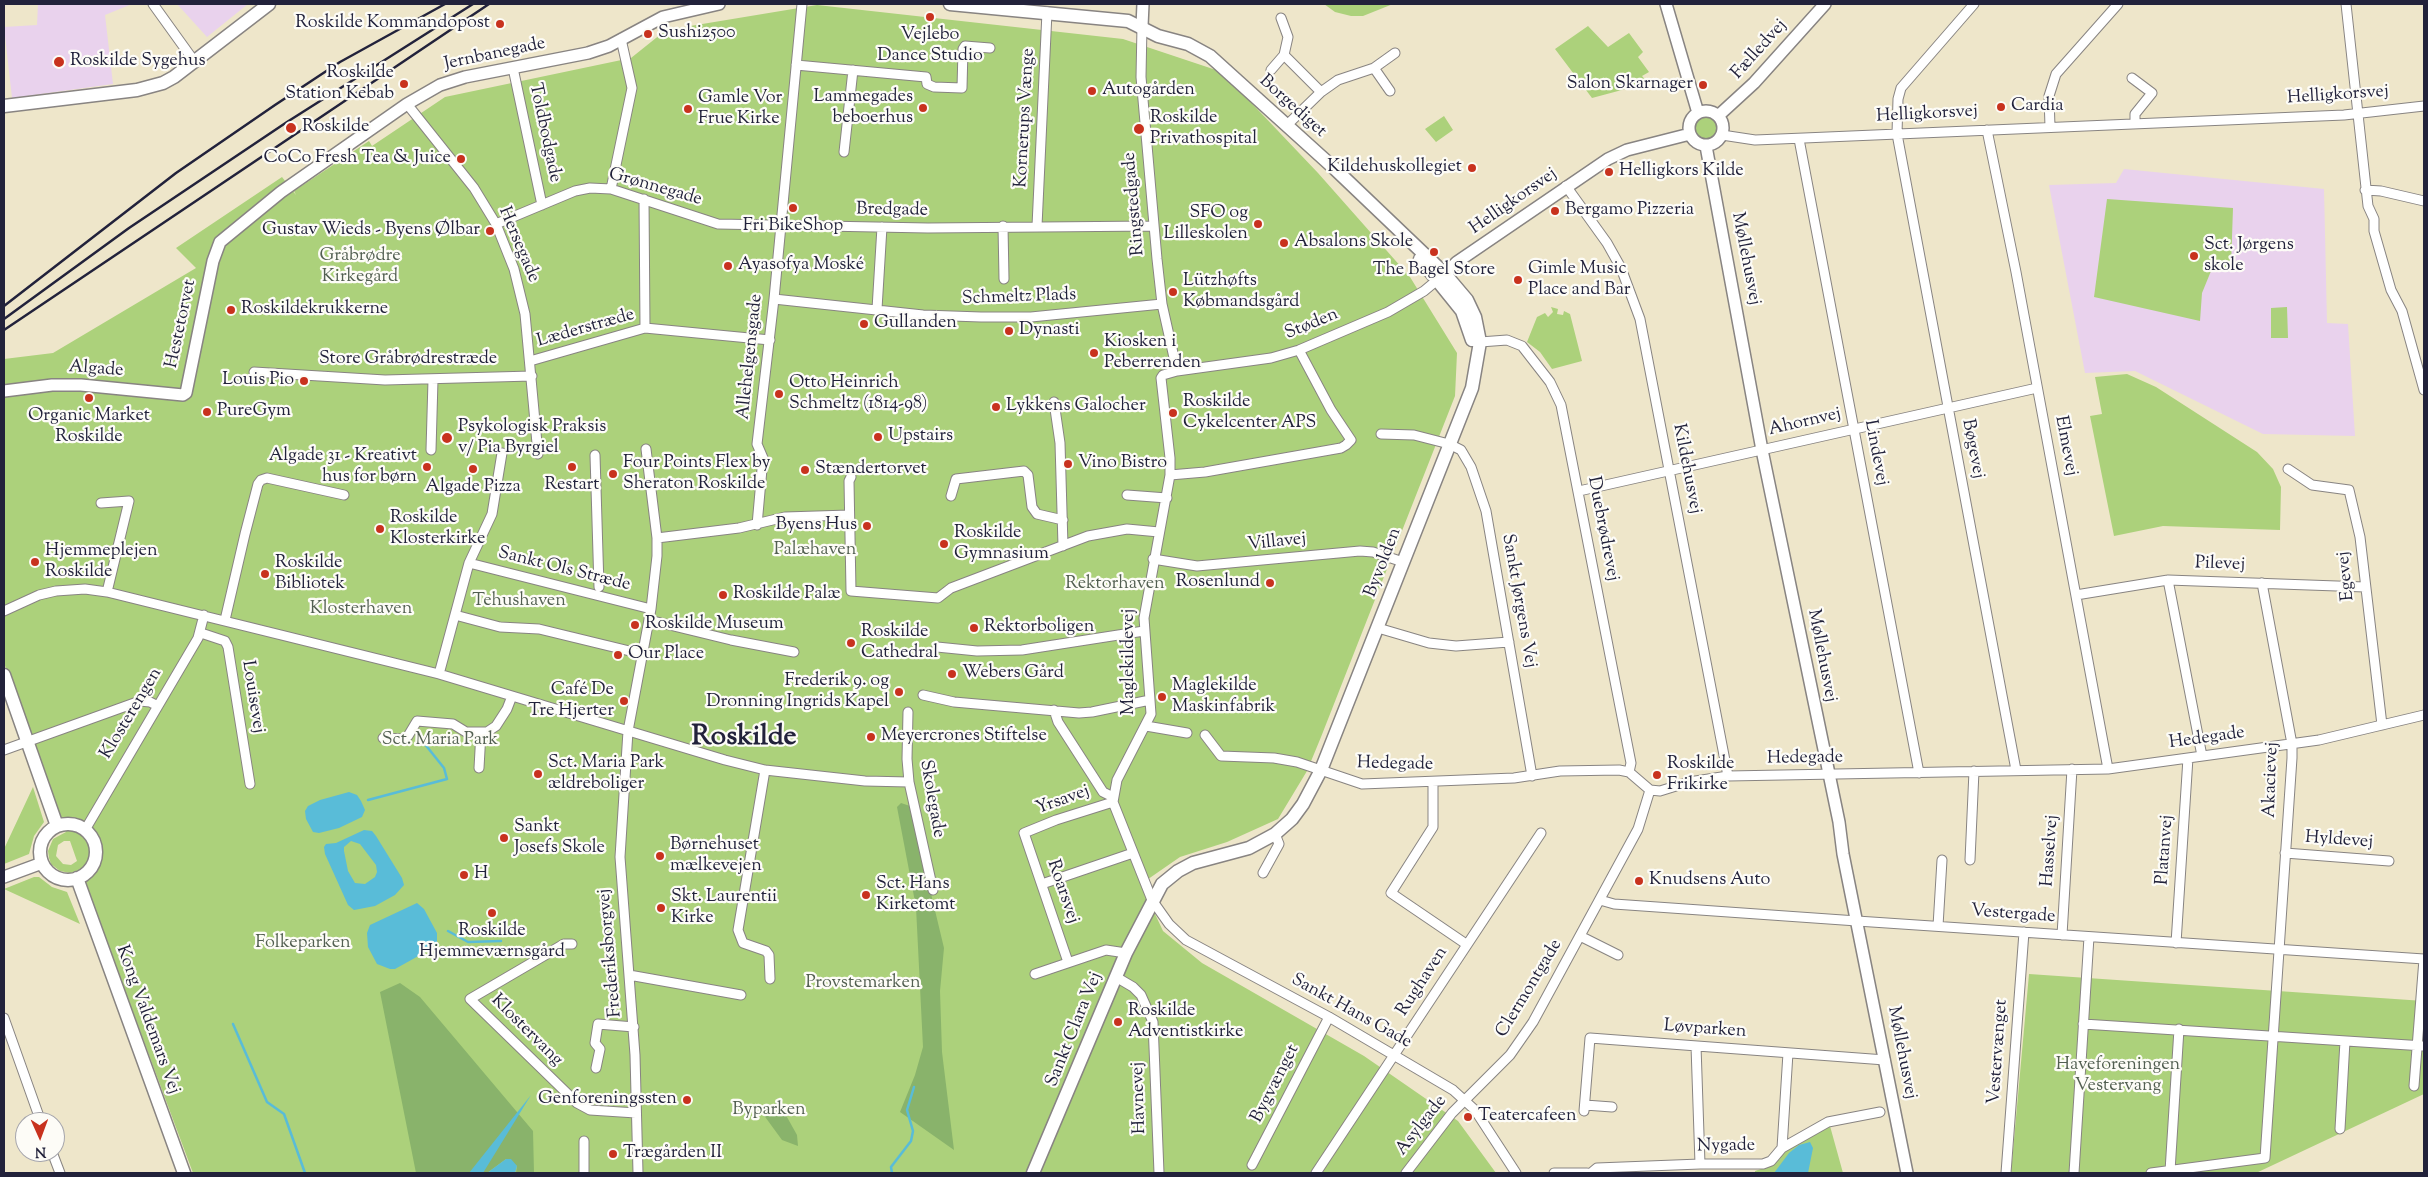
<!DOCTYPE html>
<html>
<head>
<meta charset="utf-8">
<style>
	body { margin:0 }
	#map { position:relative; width:2428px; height:1177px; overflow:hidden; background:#eee6ca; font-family:"Sorts Mill Goudy",serif }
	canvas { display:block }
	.frame { position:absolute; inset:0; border:5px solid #22223b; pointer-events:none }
	.north { position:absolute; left:15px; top:1112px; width:50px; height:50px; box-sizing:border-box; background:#fdfcf7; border:1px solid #a5a5ac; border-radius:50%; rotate:178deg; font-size:14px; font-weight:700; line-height:20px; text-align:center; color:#22223b }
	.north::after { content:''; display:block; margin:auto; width:18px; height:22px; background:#c8321e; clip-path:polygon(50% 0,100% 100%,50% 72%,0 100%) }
</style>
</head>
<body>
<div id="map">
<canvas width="2428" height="1177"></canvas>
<div class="frame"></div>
<div class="north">N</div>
</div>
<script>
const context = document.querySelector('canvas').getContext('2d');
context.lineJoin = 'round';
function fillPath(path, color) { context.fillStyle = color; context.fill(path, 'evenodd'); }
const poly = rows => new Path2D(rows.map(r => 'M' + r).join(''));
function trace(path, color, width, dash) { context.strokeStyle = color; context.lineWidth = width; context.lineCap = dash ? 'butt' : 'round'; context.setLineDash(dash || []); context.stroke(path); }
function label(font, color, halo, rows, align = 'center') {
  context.font = font + ' "Sorts Mill Goudy",serif'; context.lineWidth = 4.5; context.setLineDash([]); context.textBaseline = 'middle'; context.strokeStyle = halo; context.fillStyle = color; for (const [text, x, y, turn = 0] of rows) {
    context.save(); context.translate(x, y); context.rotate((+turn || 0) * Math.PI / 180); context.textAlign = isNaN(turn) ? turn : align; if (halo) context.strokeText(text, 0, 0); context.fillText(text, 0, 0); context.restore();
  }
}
fillPath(poly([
	[38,4,132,4,105,15,113,84,12,98,4,27,37,25],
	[177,4,248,4,207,37],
	[2124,169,2324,189,2327,323,2348,324,2355,436,2263,434,2135,371,2085,373,2049,185,2116,183]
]), '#e9d2ed');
fillPath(poly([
	[1324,4,1393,4,1363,16,1351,16,1335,12],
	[817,5,1123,39,1222,72,1318,173,1410,277,1457,353,1455,396,1321,737,1307,771,1278,819,1227,842,1180,857,1141,884,1163,931,1202,963,1364,1056,1458,1121,1496,1173,193,1173,80,870,70,873,60,871,51,864,49,858,48,851,53,839,66,832,4,663,4,359,53,353,196,268,176,248,282,177,296,195,294,191,369,141,372,146,445,97,631,58,666,30],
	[64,841,70,841,77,861,71,865,63,864,56,856,58,845],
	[1588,26,1608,47,1629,33,1643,52,1638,57,1649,72,1642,76,1648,83,1592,98,1555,49],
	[1444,116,1453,130,1436,142,1425,129],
	'1695 128a11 11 0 1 1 22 0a11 11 0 1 1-22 0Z',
	[2107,199,2233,208,2231,266,2211,271,2202,293,2200,321,2094,297],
	[1551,307,1558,309,1557,314,1563,315,1564,311,1570,314,1582,361,1552,369,1540,352,1527,342,1537,317,1545,313,1548,317,1553,312],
	[2287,307,2288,338,2271,338,2271,308],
	[2127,374,2156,387,2257,452,2273,469,2281,487,2280,530,2163,526,2114,536,2090,416,2102,414,2095,377],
	[33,787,44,822,34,836,29,854,4,864,4,849],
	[34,877,39,877,52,887,67,892,80,924,4,889],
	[2029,974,2424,1001,2424,1094,2256,1173,2011,1173],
	[1830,1126,1843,1173,1755,1173,1755,1171,1773,1165,1787,1149]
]), '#acd17b');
fillPath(poly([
	[901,803,910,806,944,948,940,991,942,1052,954,1150,900,1112,915,1075,923,1047,916,907,897,807],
	[400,983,420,997,533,1131,534,1173,516,1173,517,1166,506,1159,487,1173,416,1173,380,992],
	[778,1101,797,1135,798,1146,782,1140,763,1114]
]), '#89b36b');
fillPath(poly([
	[349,792,357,795,361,801,365,810,362,817,339,828,319,833,313,832,306,819,305,811,308,806,320,800],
	[364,830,372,831,376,836,402,878,404,885,395,895,375,906,354,910,348,905,325,854,324,847,326,844,336,843],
	[351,841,360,844,376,865,377,872,375,877,365,884,355,883,348,871,344,851,344,847],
	[417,903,424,909,437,933,437,943,431,949,395,969,390,969,377,964,368,947,367,933,370,925],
	[531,1095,483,1173,469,1173],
	[1810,1142,1813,1148,1808,1173,1774,1173,1789,1153,1799,1145],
	[506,1159,511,1159,517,1166,515,1173,487,1173]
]), '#59bcd8');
trace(poly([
	[368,800,447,779,444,768,424,743],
	[448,931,468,942,501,941],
	[233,1024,267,1102,284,1114,305,1173],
	[892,1173,891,1167,911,1141,913,1131,907,1110,914,1087]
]), '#59bcd8', 2.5);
const minor = poly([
	[153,4,194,61],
	[1974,4,1901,88,1898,99,1897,134,2016,770],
	[2346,4,2368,206,2374,219,2374,231,2391,290,2402,311,2424,390],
	[1281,18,1288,37,1284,55,1321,92],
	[1142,26,1141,77,1157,259,1162,304,1177,371],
	[796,65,926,77,927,84,934,87,962,88,963,49,965,46,990,48],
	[513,68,542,205],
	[1374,68,1395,53],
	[1271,70,1284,55],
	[2132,78,2152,93,2135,114,2135,124],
	[407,104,474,188,496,224,514,269,525,314,538,454],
	[1287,125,1321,92,1338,80,1374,68,1390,91],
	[2050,127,2049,96,2056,74,2118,4],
	[1987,130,2016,272,2108,769],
	[1722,135,1755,140,1804,138,2344,115,2424,106],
	[1799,139,1919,773],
	[844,152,853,70],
	[1566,186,1607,243,1621,268,1640,319,1728,776],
	[611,189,632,88,621,39],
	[2365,190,2381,191,2424,201],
	[644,199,645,328],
	[496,224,575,191,590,188,611,189,718,224,928,228,1154,226],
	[1003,226,1004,279],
	[1037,226,1047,12],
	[1442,276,1424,291,1388,312,1299,350,1271,358,1177,371,1163,375,1161,378,1170,458,1170,475,1144,618,1151,714,1117,780,1113,802,1152,900,1169,924,1186,940,1329,1017,1453,1090,1475,1110,1516,1173],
	[774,299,923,315,981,317,1031,317,1162,304],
	[877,309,882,227],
	[1480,342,1507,340,1522,346,1550,382,1561,405,1631,763,1629,772],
	[530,361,645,328,770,340],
	[254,372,385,380,532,376],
	[1054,402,1060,443,1063,546],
	[1381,434,1414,435,1449,444,1461,450,1471,467,1486,511,1532,776],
	[431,450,433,380],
	[595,455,599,587],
	[2288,469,2312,485,2349,490,2360,537,2382,725],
	[1170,475,1205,472,1341,448,1346,445,1351,440,1331,410,1299,350],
	[851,477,849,481,851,591,938,598,951,588,1088,536,1127,529,1159,532],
	[1579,491,2037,388],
	[1127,495,1167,498],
	[951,496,956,479,1024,471,1028,475,1032,507,1037,514,1063,520],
	[101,503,129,501,107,592],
	[757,525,763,458,757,444,774,299,802,4],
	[657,538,739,528,785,517,849,515],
	[1153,559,1197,566,1360,551,1373,552,1403,562],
	[469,563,651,609],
	[2168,580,2202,756],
	[2076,595,2168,580,2365,587],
	[4,611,39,595,56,591,85,589,107,592,439,674,725,760,765,770,865,781,909,782],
	[455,615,500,627,539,629,642,654],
	[225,620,245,534,258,484,261,480,267,478,344,495],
	[649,620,731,640,794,652],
	[1378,628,1429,643,1456,646,1509,642],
	[201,633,225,641,228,647,250,784],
	[937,647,977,651,1022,650,1144,631],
	[439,674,469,563,492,514,502,453],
	[923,695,954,702,1079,713,1092,712,1150,700],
	[1054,710,1058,722,1103,792,1113,797],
	[908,712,907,759,909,782,933,890],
	[1146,726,1187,733],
	[1205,735,1221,756,1274,758,1297,762,1362,784,1514,778,1560,771,1619,770,1629,772,1650,790,1660,791,1689,782,1728,776,2108,769,2319,740,2424,715],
	[383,738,403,739,408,736,417,721,453,724,466,732,487,732,496,726,507,709,512,696],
	[4,750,140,701,150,702,158,706],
	[479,768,481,732],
	[765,770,738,930,743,943,766,951,769,955,770,979],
	[1433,782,1433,827,1391,893,1466,944],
	[85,830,198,638,204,615],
	[2285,853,2389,861],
	[1970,860,1974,771],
	[1263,873,1279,844,1275,834],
	[1042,884,1133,853],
	[1600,900,1614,904,1857,921,2424,959],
	[1938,926,1942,860],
	[2062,935,2072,769],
	[1580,936,1618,955],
	[2176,943,2188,758],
	[572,944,564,944,470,999,577,1103,590,1110,636,1113],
	[1068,962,1024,833,1056,820,1113,802],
	[1035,974,1106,950,1126,953],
	[629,975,741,995],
	[1116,977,1133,987,1141,995,1153,1022,1159,1173],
	[4,1018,41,1122],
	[2083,1024,2424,1046],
	[1696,1046,1700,1164],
	[596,1068,600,1049,595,1043,598,1024,634,1027],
	[2414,1086,2424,959],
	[1585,1105,1612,1107],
	[1584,1111,1590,1038,1885,1060],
	[2340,1129,2345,1041],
	[1782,1148,1788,1053],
	[52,1152,60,1173],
	[1252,1165,1329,1017],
	[2170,1171,2179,1029],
	[584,1173,584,1141],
	[638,1173,635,1055,620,857,628,731,651,609,657,556,657,538,646,449],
	[1316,1173,1541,833],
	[1406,1173,1452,1113,1510,1055,1533,1022,1638,829,1650,790],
	[1554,1173,1587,1173],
	[1591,1173,1597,1168,1700,1164,1763,1164,1771,1161,1782,1148,1828,1122,1880,1112],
	[2006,1173,2024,932],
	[2074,1173,2089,937],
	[2151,1173,2265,1158,2292,758,2292,744,2262,583]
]);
const tertiary = poly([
	[1666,4,1698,113],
	[1142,26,1143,4],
	'1689 128a17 17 0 1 1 34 0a17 17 0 1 1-34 0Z',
	[1718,116,1754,83,1825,4],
	[1706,146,1762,450,1839,822,1843,854,1907,1173],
	[1445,274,1457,262,1608,159,1627,150,1690,134],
	[4,391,52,385,81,385,183,395,186,393,213,261,220,242,281,192,407,104,440,85,465,77,588,53,609,46,663,17,719,4],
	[4,877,42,863]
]);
const secondary = poly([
	[950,4,1128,21,1158,36,1188,44,1210,56,1335,169,1445,274,1467,300,1475,317,1480,342,1472,388,1321,770,1303,804,1292,819,1275,834,1249,848,1193,863,1178,871,1162,884,1126,953,1033,1173],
	[4,106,137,90,163,83,174,77,269,4],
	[1420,259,1462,311,1472,340],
	[4,675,57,826],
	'40 852a28 28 0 1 1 56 0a28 28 0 1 1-56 0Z',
	[77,878,184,1173]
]);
trace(minor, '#888482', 11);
trace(tertiary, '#888482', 14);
trace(secondary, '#888482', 15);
trace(minor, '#fff', 9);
trace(tertiary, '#fff', 11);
trace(secondary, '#fff', 12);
trace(poly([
	[4,306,176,173,275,105,340,62,445,4],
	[4,319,129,228,287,122,473,4],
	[4,330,489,4]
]), '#22223b', 2.5);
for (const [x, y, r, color] of [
	[930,17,5,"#c8321e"],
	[500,24,5,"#c8321e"],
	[648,34,5,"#c8321e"],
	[59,62,6,"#c8321e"],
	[404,84,5,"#c8321e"],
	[1703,85,5,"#c8321e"],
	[1092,91,5,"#c8321e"],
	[2001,107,5,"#c8321e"],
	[923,108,5,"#c8321e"],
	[688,109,5,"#c8321e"],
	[291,128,6,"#c8321e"],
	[1139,129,6,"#c8321e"],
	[461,159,5,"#c8321e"],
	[1472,168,5,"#c8321e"],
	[1609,172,5,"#c8321e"],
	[793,208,5,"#c8321e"],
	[1555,211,5,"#c8321e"],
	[1258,224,5,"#c8321e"],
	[490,231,5,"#c8321e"],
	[1284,243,5,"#c8321e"],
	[1434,252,5,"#c8321e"],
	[2194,256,5,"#c8321e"],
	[728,266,5,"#c8321e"],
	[1518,280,5,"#c8321e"],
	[1173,292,5,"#c8321e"],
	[231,310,5,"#c8321e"],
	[864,324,5,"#c8321e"],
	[1009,331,5,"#c8321e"],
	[1094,353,5,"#c8321e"],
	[304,381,5,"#c8321e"],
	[779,394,5,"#c8321e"],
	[89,398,5,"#c8321e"],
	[996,407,5,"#c8321e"],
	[207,412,5,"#c8321e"],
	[1173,413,5,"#c8321e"],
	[878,437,5,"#c8321e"],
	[447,438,6,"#c8321e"],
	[1068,464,5,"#c8321e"],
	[427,467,5,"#c8321e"],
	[572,467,5,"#c8321e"],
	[473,469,5,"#c8321e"],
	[805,470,5,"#c8321e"],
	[613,474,5,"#c8321e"],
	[867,526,5,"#c8321e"],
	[380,529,5,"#c8321e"],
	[944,544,5,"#c8321e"],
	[35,562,5,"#c8321e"],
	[265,574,5,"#c8321e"],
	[1270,583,5,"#c8321e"],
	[723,595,5,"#c8321e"],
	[635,625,5,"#c8321e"],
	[974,628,5,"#c8321e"],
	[851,643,5,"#c8321e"],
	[618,655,5,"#c8321e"],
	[952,674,5,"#c8321e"],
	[899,692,5,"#c8321e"],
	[1162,697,5,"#c8321e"],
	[624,701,5,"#c8321e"],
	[871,737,5,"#c8321e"],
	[538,774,5,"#c8321e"],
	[1657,775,5,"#c8321e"],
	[504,838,5,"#c8321e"],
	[660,856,5,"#c8321e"],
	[464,875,5,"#c8321e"],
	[1639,881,5,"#c8321e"],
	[866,895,5,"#c8321e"],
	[661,908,5,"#c8321e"],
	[492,913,5,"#c8321e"],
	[1118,1022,5,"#c8321e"],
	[687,1100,5,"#c8321e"],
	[1468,1117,5,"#c8321e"],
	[613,1154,5,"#c8321e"]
]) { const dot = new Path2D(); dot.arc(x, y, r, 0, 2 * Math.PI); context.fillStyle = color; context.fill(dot); trace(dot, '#fdfcf7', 2); }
label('18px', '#22223b', '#fdfcf7', [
	["Roskilde Kommandopost",490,24,"right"],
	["Sushi2500",658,34],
	["Vejlebo",930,36,"center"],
	["Dance Studio",930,57,"center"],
	["Roskilde Sygehus",70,62],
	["Roskilde",394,74,"right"],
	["Station Kebab",394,95,"right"],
	["Salon Skarnager",1693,85,"right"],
	["Autogården",1102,91],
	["Lammegades",913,98,"right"],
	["beboerhus",913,119,"right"],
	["Gamle Vor",698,99],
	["Frue Kirke",698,120],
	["Cardia",2011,107],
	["Roskilde",1150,119],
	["Privathospital",1150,140],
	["Roskilde",302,128],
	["CoCo Fresh Tea & Juice",451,159,"right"],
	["Kildehuskollegiet",1462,168,"right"],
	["Helligkors Kilde",1619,172],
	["Bergamo Pizzeria",1565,211],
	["SFO og",1248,214,"right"],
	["Lilleskolen",1248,235,"right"],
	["Fri BikeShop",793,227,"center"],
	["Gustav Wieds - Byens Ølbar",480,231,"right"],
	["Absalons Skole",1294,243],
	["Sct. Jørgens",2204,246],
	["skole",2204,267],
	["Ayasofya Moské",738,266],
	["Gimle Music",1528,270],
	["Place and Bar",1528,291],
	["The Bagel Store",1434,271,"center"],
	["Lützhøfts",1183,282],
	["Købmandsgård",1183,303],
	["Roskildekrukkerne",241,310],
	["Gullanden",874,324],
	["Dynasti",1019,331],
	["Kiosken i",1104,343],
	["Peberrenden",1104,364],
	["Louis Pio",294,381,"right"],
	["Otto Heinrich",789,384],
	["Schmeltz (1814-98)",789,405],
	["Roskilde",1183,403],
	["Cykelcenter APS",1183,424],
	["Lykkens Galocher",1006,407],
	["PureGym",217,412],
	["Organic Market",89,417,"center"],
	["Roskilde",89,438,"center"],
	["Psykologisk Praksis",458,428],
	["v/ Pia Byrgiel",458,449],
	["Upstairs",888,437],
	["Algade 31 - Kreativt",417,457,"right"],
	["hus for børn",417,478,"right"],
	["Four Points Flex by",623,464],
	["Sheraton Roskilde",623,485],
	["Vino Bistro",1078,464],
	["Stændertorvet",815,470],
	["Restart",572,486,"center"],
	["Algade Pizza",473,488,"center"],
	["Roskilde",390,519],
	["Klosterkirke",390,540],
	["Byens Hus",857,526,"right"],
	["Roskilde",954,534],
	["Gymnasium",954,555],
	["Hjemmeplejen",45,552],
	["Roskilde",45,573],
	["Roskilde",275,564],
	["Bibliotek",275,585],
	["Rosenlund",1260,583,"right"],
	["Roskilde Palæ",733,595],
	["Roskilde Museum",645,625],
	["Rektorboligen",984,628],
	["Roskilde",861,633],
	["Cathedral",861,654],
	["Our Place",628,655],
	["Webers Gård",962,674],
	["Frederik 9. og",889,682,"right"],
	["Dronning Ingrids Kapel",889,703,"right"],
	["Maglekilde",1172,687],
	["Maskinfabrik",1172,708],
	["Café De",614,691,"right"],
	["Tre Hjerter",614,712,"right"],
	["Meyercrones Stiftelse",881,737],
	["Sct. Maria Park",548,764],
	["ældreboliger",548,785],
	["Roskilde",1667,765],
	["Frikirke",1667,786],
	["Sankt",514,828],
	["Josefs Skole",514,849],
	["Børnehuset",670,846],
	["mælkevejen",670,867],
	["H",474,875],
	["Knudsens Auto",1649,881],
	["Sct. Hans",876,885],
	["Kirketomt",876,906],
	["Skt. Laurentii",671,898],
	["Kirke",671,919],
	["Roskilde",492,932,"center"],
	["Hjemmeværnsgård",492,953,"center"],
	["Roskilde",1128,1012],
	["Adventistkirke",1128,1033],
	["Genforeningssten",677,1100,"right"],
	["Teatercafeen",1478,1117],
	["Trægården II",623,1154]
], 'left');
label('18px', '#22223b', '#fdfcf7', [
	["Fælledvej",1760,50,-48],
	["Jernbanegade",495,55,-12],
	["Helligkorsvej",2338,96,-4],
	["Borgediget",1292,107,42],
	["Helligkorsvej",1927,115,-3],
	["Kornerups Vænge",1026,118,-87],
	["Toldbodgade",544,133,78],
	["Grønnegade",655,188,16],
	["Helligkorsvej",1514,202,-35],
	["Ringstedgade",1135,204,-95],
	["Bredgade",892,211,1],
	["Hersegade",518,245,67],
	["Møllehusvej",1745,259,79],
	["Schmeltz Plads",1019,298,-2],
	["Hestetorvet",182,324,-78],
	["Støden",1312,325,-22],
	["Læderstræde",586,329,-16],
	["Allehelgensgade",751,357,-84],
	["Store Gråbrødrestræde",408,360],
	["Algade",96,370,4],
	["Ahornvej",1805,423,-13],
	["Elmevej",2065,446,79],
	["Bøgevej",1972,449,79],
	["Lindevej",1875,453,79],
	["Kildehusvej",1686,469,79],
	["Duebrødrevej",1602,529,79],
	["Villavej",1277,543,-6],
	["Byvolden",1384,563,-69],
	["Pilevej",2220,565,2],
	["Sankt Ols Stræde",564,570,14],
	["Egevej",2347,576,-96],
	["Sankt Jørgens Vej",1518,601,80],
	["Møllehusvej",1821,656,79],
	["Maglekildevej",1130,662,-90],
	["Louisevej",252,697,81],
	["Klosterengen",132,714,-59],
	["Hedegade",2207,739,-8],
	["Hedegade",1805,759,-1],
	["Hedegade",1395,765,1],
	["Akacievej",2272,780,-88],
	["Skolegade",931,799,80],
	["Yrsavej",1063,801,-20],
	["Hyldevej",2339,841,4],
	["Platanvej",2166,850,-86],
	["Hasselvej",2051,851,-86],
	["Roarsvej",1062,892,71],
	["Vestergade",2013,915,4],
	["Frederiksborgvej",611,953,-95],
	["Rughaven",1423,982,-57],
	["Clermontgade",1530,989,-59],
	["Sankt Hans Gade",1351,1012,29],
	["Kong Valdemars Vej",147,1020,70],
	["Sankt Clara Vej",1075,1030,-68],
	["Løvparken",1705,1030,4],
	["Klostervang",526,1031,45],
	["Vestervænget",1999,1052,-86],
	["Møllehusvej",1901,1053,79],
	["Bygvænget",1276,1084,-63],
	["Havnevej",1140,1098,-92],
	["Asylgade",1422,1126,-52],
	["Nygade",1726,1147,-1]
]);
label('18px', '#525f51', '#fdfcf7', [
	["Gråbrødre",360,257],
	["Kirkegård",360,278],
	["Palæhaven",815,551],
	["Rektorhaven",1115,585],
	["Tehushaven",519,602],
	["Klosterhaven",361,610],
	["Sct. Maria Park",440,741],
	["Folkeparken",303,944],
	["Provstemarken",863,984],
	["Haveforeningen",2118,1066],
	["Vestervang",2118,1087],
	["Byparken",769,1111]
]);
label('bold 28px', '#22223b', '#fdfcf7', [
	["Roskilde",744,739]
]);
</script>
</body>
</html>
